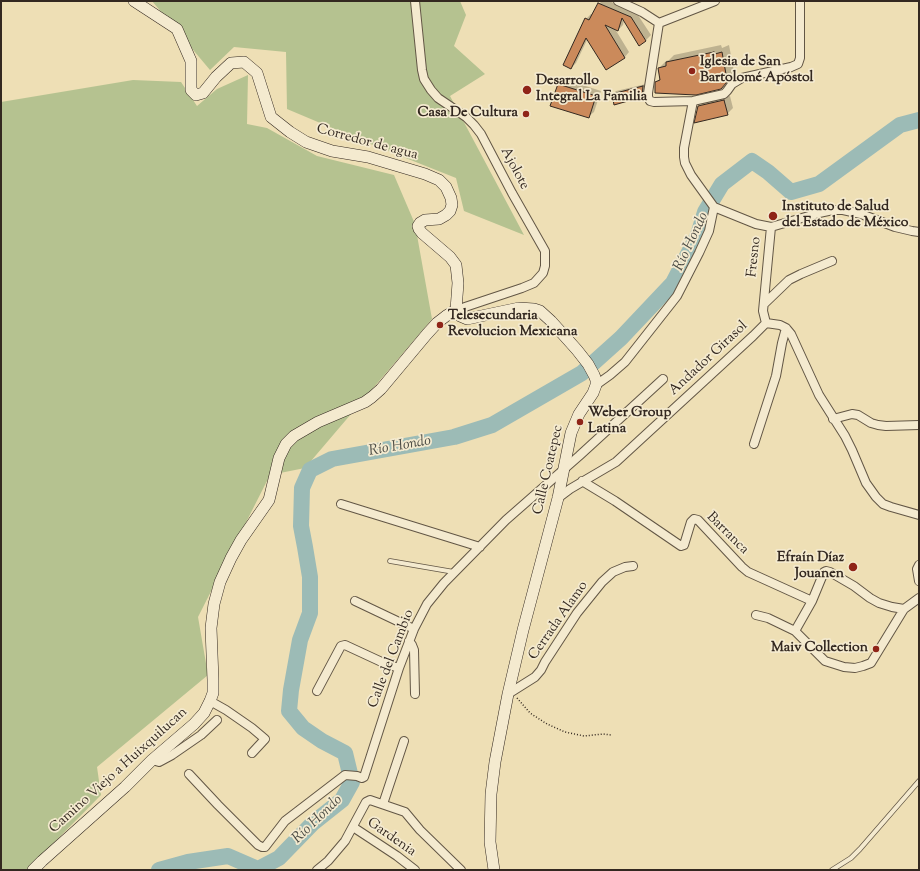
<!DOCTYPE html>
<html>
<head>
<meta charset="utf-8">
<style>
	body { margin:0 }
	#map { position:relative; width:920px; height:871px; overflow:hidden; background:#eedfb5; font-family:"Sorts Mill Goudy",serif }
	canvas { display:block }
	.frame { position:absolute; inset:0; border:2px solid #332820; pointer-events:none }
</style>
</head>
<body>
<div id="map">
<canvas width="920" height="871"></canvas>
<div class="frame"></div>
</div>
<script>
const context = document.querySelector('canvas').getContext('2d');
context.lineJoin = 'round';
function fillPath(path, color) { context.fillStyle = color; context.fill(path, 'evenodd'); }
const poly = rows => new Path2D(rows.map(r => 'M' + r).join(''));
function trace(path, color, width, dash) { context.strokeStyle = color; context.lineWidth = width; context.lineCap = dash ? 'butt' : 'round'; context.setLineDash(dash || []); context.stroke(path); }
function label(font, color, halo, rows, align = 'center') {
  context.font = font + ' "Sorts Mill Goudy",serif'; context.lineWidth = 3.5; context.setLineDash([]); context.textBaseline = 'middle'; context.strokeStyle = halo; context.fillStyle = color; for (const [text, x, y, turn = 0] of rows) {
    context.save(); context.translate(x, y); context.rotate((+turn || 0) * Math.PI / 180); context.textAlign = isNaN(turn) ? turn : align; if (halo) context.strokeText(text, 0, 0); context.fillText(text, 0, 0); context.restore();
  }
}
fillPath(poly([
	[152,1,460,1,466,15,454,46,485,74,450,96,524,235,464,211,456,178,363,141,287,109,286,52,234,47,210,70],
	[248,75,247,124,267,128,317,156,394,175,415,224,432,319,305,468,270,475,198,617,208,675,97,767,101,795,27,870,1,870,1,102,133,80,181,82,197,106,217,89]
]), '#b5c290');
fillPath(poly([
	[602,1,609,1,636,12,651,35,646,40,624,20,623,25,618,30,615,29,629,52,624,58,588,38,576,63,571,68,564,65,586,19,591,14,593,14,599,4],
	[721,45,722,48,729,45,733,66,734,74,721,88,656,82,661,78,659,68,666,61,669,60,674,55],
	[564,79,601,91,594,112,588,117,558,85],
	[646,84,645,92,641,96,613,94,616,91],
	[730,96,733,108,727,114,699,107,704,101]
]), '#0003');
trace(poly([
	[159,870,188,862,228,856,258,869,279,858,313,823,342,800,352,782,345,753,322,741,303,728,289,711,291,690,300,640,310,613,310,577,305,547,301,526,302,488,310,470,332,459,454,437,492,425,582,373,621,338,673,283,698,235,705,212,722,184,752,161,768,172,791,192,819,184,900,125,919,120]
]), '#9cbbb6', 16);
const building = poly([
	[598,3,631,17,646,41,639,46,622,18,618,31,605,25,625,58,606,70,586,38,571,69,563,65,585,18,589,20,598,3],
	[714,52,715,54,722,52,726,74,727,82,721,89,696,95,655,93,655,82,660,80,658,68,666,66,666,62,714,52],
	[558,84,596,96,589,118,550,106,558,84],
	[643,86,642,97,614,105,612,94,643,86],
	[724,100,728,115,694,123,698,106,724,100]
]);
fillPath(building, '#cb8a5b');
trace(building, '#332820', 1);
const service = poly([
	[390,561,454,572],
	[832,870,851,858,860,849,919,781]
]);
const minor = poly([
	[415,1,422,70,424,79,431,90,438,98,466,117,474,125,481,134,512,193,545,251,545,266,543,273,534,283,522,288,456,310],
	[618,1,642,12,659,23],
	[659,23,648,93,648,97,650,101,654,102,693,101,724,94,727,91,732,84,742,78,791,67,798,64,800,58,800,1],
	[659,23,715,1],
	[714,207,756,224,771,227,819,213,833,210,843,210,861,214,895,227,912,231,919,232],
	[764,304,789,280,801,274,832,261],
	[766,323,763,311,771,227],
	[596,385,610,375,625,362,677,296,699,253,709,231,714,207,691,175,685,163,684,157,684,148,693,101],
	[833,419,852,414,858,415,871,423,878,425,886,426,919,425],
	[754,444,776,376,782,343,786,328],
	[582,481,615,501,681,546,684,545,691,522,694,519,698,520,742,567,748,572,812,601],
	[558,498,570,489,616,462,753,336,766,323,780,325,786,328,791,334,819,395,845,436,852,450,866,483,876,497,883,504,891,507,919,515],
	[341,504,480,547],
	[919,565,917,569,919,581],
	[355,601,414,629],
	[756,615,768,618,795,631,825,661,844,667,855,668,863,666,871,663,904,609,919,598],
	[795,631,812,601,824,572,826,571,830,572,854,586,870,598,879,603,892,607,904,609],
	[409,641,412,645,414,650,415,694],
	[317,691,341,646,345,645,386,664,399,668],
	[508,694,535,677,541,670,545,662,577,613,602,582,613,572,625,567,633,566],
	[210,701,226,710,252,728,265,739,252,753],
	[152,760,159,762,172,755,201,735,217,720],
	[189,774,218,805,258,845,262,847,265,847,285,821,345,775,357,776,362,778,364,777,399,668,414,629,427,604,444,583,506,520,579,456,663,379],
	[383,804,404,741],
	[353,827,397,856,415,870],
	[317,870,328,861,345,841,366,802,370,800,405,812,420,830,461,870]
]);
const secondary = poly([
	[134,1,177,29,191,61,191,90,196,95,203,93,216,77,231,63,244,62,257,73,271,117,290,132,306,142,332,151,368,157,425,174,439,180,446,187,451,198,452,205,450,211,446,215,439,219,425,220,420,223,418,226,419,229,422,233,450,257,456,265,458,283,456,310],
	[456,310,460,316,467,319,519,308,534,309,540,311,551,321,577,350,588,364,594,375,596,380,596,385,593,393,579,414,571,433,558,498,523,630,508,694,495,762,491,794,490,842,494,870],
	[33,870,42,861,125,787,152,760,194,724,204,713,210,701,213,693,213,680,211,628,214,604,220,582,231,558,241,540,269,500,279,458,286,444,294,436,318,422,365,402,372,397,381,389,427,334,437,323,446,316,456,310]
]);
trace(service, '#625645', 5.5);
trace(minor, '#625645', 10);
trace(secondary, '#332820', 12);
trace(poly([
	[517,698,530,713,547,724,565,732,584,736,603,734,611,735]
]), '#332820', 1.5, [1, 2]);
trace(service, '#f4eacf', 4);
trace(minor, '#f4eacf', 8);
trace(secondary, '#f4eacf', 11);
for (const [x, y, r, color] of [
	[692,71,4,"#8f2418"],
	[527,90,5,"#8f2418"],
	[526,114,4,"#8f2418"],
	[773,216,5,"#8f2418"],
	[440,325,4,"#8f2418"],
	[580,422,4,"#8f2418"],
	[853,567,5,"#8f2418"],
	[876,649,4,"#8f2418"]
]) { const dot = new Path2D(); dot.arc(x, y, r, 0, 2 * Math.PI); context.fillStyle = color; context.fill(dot); trace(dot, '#f4eacf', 1.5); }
label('bold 14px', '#332820', '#f4eacf', [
	["Iglesia de San",700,63],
	["Bartolomé Apóstol",700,79],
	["Desarrollo",536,82],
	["Integral La Familia",536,98],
	["Casa De Cultura",518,114,"right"],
	["Instituto de Salud",782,208],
	["del Estado de México",782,224],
	["Telesecundaria",448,317],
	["Revolucion Mexicana",448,333],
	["Weber Group",588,414],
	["Latina",588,430],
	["Efraín Díaz",844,559,"right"],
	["Jouanen",844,575,"right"],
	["Maiv Collection",868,649,"right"]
], 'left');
label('14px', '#332820', '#f4eacf', [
	["Corredor de agua",367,143,15],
	["Ajolote",514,169,62],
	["Fresno",755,257,-84],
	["Andador Girasol",709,359,-43],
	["Calle Coatepec",549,470,-77],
	["Barranca",727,534,45],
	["Cerrada Alamo",559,621,-55],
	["Calle del Cambio",392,659,-69],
	["Camino Viejo a Huixquilucan",119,771,-42],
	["Gardenia",391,838,35]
]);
label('italic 15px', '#4d4d46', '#f4eacf', [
	["Río Hondo",692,242,-65],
	["Río Hondo",400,447,-10],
	["Río Hondo",318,820,-44]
]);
</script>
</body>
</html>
